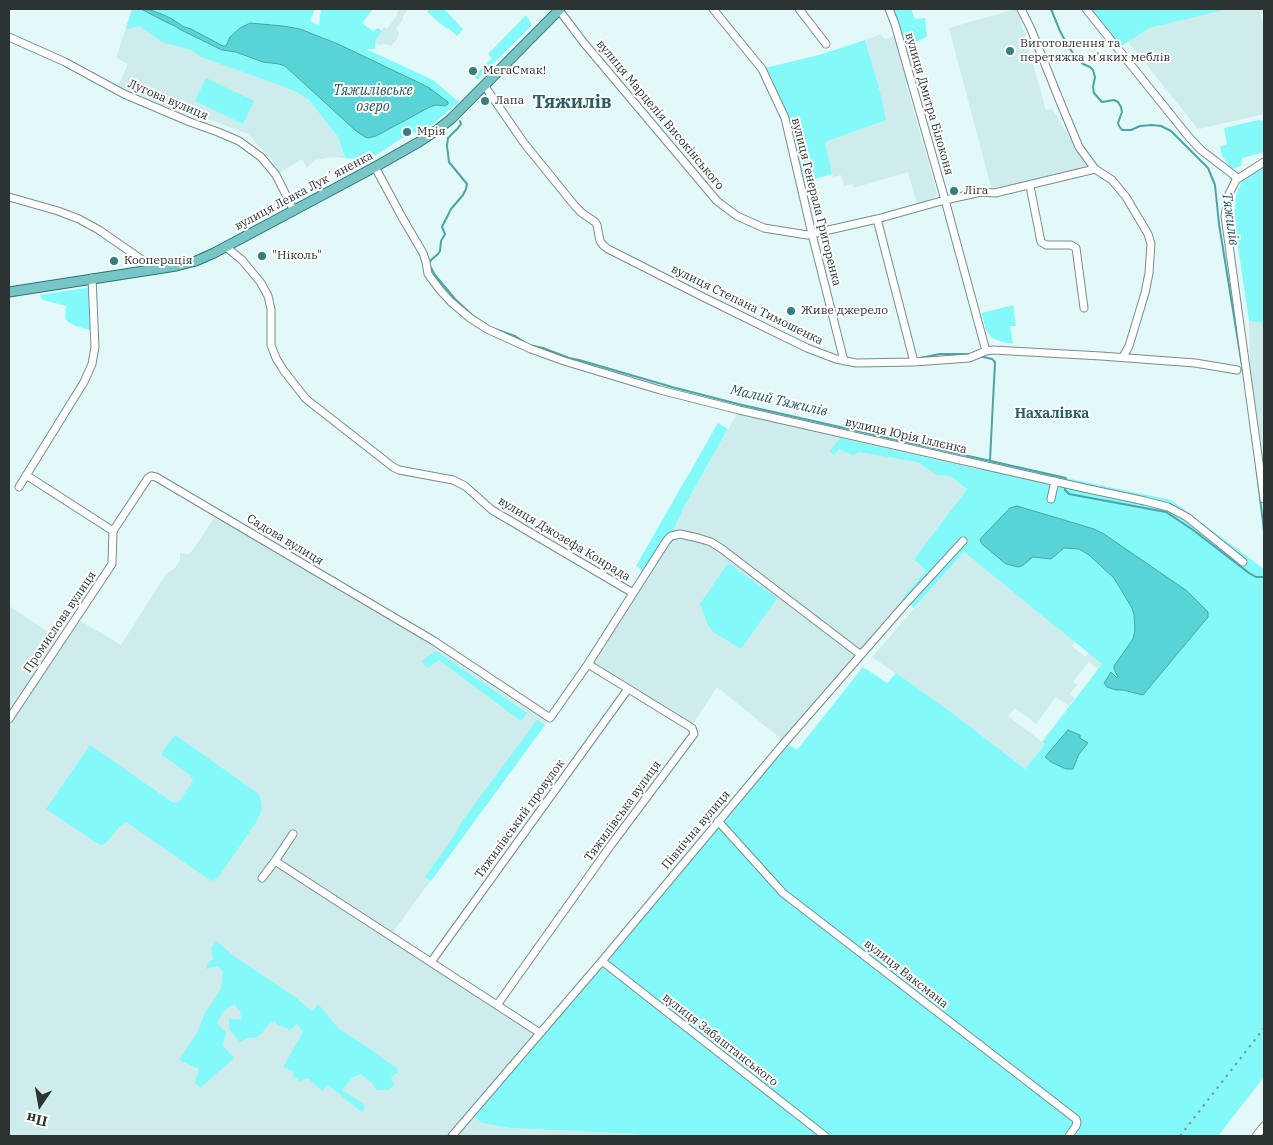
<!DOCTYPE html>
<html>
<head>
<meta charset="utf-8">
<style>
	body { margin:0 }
	#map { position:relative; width:1273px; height:1145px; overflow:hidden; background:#e3f9f9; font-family:"IBM Plex Serif",serif }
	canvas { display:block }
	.frame { position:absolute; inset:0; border:10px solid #2b3333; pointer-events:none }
	.north { position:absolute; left:15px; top:1080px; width:50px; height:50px; -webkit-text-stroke:4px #fff; paint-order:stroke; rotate:192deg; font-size:14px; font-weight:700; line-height:20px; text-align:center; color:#2b3333 }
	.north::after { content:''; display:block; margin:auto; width:18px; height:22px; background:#2b3333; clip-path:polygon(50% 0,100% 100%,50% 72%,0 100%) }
</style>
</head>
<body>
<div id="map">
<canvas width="1273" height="1145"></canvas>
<div class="frame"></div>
<div class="north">Пн</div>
</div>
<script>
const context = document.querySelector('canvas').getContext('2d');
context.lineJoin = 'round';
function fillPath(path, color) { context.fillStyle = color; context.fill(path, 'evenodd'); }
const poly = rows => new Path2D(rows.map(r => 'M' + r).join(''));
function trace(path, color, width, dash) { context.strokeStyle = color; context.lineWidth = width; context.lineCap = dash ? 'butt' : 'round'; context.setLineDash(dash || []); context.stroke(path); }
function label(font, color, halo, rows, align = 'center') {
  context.font = font + ' "IBM Plex Serif",serif'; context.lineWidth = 4; context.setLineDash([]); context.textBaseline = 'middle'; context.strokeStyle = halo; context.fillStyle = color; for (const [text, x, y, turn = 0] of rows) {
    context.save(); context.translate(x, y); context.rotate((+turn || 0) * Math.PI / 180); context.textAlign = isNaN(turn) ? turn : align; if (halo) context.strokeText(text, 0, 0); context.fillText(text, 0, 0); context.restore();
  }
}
fillPath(poly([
	[132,9,296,92,309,100,338,137,345,158,332,157,315,160,307,168,302,159,280,173,272,161,248,134,177,107,175,110,118,86,128,64,116,58],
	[400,9,409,9,403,16,403,19,396,29,399,32,397,39,391,46,383,43,381,46,376,43,376,39,384,27,387,29,397,15,397,13],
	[1102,9,1264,9,1264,10,1260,11,1264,31,1264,114,1199,129,1197,128],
	[1012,10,1017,10,1020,18,1046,110,1052,109,1069,137,1074,140,1088,165,1086,168,1025,184,992,191,949,28],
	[881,34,885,39,895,36,908,82,906,84,937,194,933,200,917,205,908,172,854,188,853,184,844,186,841,175,833,177,824,142,885,120,880,91,865,40],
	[1249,321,1264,323,1264,485,1250,367],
	[737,414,981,470,914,559,926,571,902,598,907,602,785,742,717,687,693,724,597,666,588,664,671,536,684,507],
	[216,515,434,641,550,718,390,936,540,1033,482,1123,509,1128,637,1134,644,1136,9,1136,9,606,64,642,79,620,121,645,166,574,175,568,180,560,180,553,190,554],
	[964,552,1075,641,1072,646,1085,657,1089,653,1102,664,1098,669,1089,662,1073,682,1077,685,1070,694,1075,698,1069,706,1056,697,1036,724,1015,708,1008,716,1045,744,1025,769,951,712,872,657]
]), '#ceecec');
fillPath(poly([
	[132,9,315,9,310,21,319,25,321,9,373,9,362,23,373,31,378,28,382,31,376,39,375,49,366,49,433,80,459,102,428,128,405,136,375,156,365,160,345,158,338,137,309,100,296,92,282,86,201,57,191,50,162,42,140,26,129,29,126,28],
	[430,9,444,9,463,29,457,36,448,28,447,29,427,12],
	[893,9,911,9,915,19,925,18,927,37,910,44,904,39],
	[1090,9,1227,9,1149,28,1120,47],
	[526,15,531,23,531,26,478,79,475,78,476,74,492,58,488,54],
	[865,40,880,91,886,120,825,142,832,174,805,182,787,113,765,68,819,55],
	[206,78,254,101,243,124,195,101],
	[1258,120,1264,121,1264,152,1242,158,1241,166,1232,169,1222,156,1220,147,1227,144,1224,128],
	[1264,162,1264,323,1249,321,1234,220,1236,195,1245,174],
	[91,287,93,331,76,326,68,322,65,318,66,306,43,300,41,298,40,295],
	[1013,305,1016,326,1010,326,1013,344,1003,342,992,338,986,330,982,315,982,313],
	[718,423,728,429,684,507,671,536,647,572,636,566],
	[840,438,981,470,990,461,1066,478,1171,500,1264,569,1264,1077,1218,1136,644,1136,637,1134,509,1128,482,1123,471,1114,785,742,797,750,863,667,887,683,896,673,951,712,1025,769,1045,744,1042,742,1102,664,964,552,914,608,902,598,926,571,914,559,967,489,950,476,937,475,918,462,859,452,853,455,839,449,834,455,830,451],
	[728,563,777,598,741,649,713,632,708,625,700,604],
	[436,651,527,713,521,721,439,660,427,668,422,661],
	[537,720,545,725,431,881,425,877,454,836,460,824],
	[175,735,259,794,261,801,262,809,257,821,220,875,214,881,208,879,128,823,126,822,120,826,105,844,101,845,97,843,46,809,90,745,172,802,175,803,179,802,193,781,190,775,161,754],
	[216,941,235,957,295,997,312,1011,318,1004,339,1029,372,1050,383,1059,397,1068,398,1073,391,1077,394,1085,389,1090,376,1090,373,1084,361,1074,352,1078,342,1090,365,1105,363,1113,328,1085,322,1091,308,1078,300,1081,293,1076,293,1071,283,1067,303,1032,297,1024,290,1030,276,1024,275,1021,269,1024,261,1034,255,1038,247,1038,240,1042,229,1029,229,1019,241,1019,240,1011,234,1004,223,1012,217,1023,227,1033,222,1045,234,1058,200,1088,195,1083,199,1069,179,1060,197,1033,205,1013,221,989,223,971,217,966,206,969,208,963,213,959,211,949]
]), '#84f9fa');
const water = poly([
	[141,9,148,9,164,15,172,19,184,27,191,29,223,46,226,46,230,37,240,28,250,23,283,26,300,29,338,44,428,87,448,102,448,104,445,106,436,105,430,107,376,136,368,138,365,137,356,131,285,66,279,64,263,62,236,52,222,50,179,29,177,27,166,22,141,9],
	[1017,506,1094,529,1104,534,1187,591,1208,612,1208,617,1143,695,1123,690,1116,690,1107,687,1104,683,1111,672,1117,678,1118,677,1114,669,1114,666,1133,639,1135,630,1134,615,1132,608,1114,578,1089,555,1079,549,1064,548,1051,559,1033,557,1022,566,1018,567,1006,564,982,544,980,540,982,537,1010,508,1017,506],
	[1068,730,1080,735,1080,738,1088,743,1079,754,1073,769,1066,769,1051,762,1045,757,1068,730]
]);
fillPath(water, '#59d4d6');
trace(water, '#4ba4a5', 1);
trace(poly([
	[1051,9,1060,31,1068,46,1077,59,1083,64,1090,67,1093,70,1095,77,1093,87,1094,93,1102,102,1114,100,1118,102,1121,107,1122,112,1118,123,1119,126,1122,130,1131,130,1140,126,1152,125,1161,126,1171,131,1208,168,1215,185,1219,224,1243,372],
	[460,121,461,124,458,128,448,138,447,146,449,162,467,184,466,189,463,195,451,209,442,227,445,234,441,241,440,251,438,254,431,260,429,264,435,275,455,299,472,315,487,325],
	[492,328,515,336,529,345,543,348,569,358,579,360,672,387,738,404,1066,478],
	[979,356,992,359,995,362,990,460],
	[920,358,940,354,970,354],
	[1255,456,1264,531],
	[1065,486,1065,490,1069,494,1166,512,1193,530,1249,573,1256,577,1264,577]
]), '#4ba4a5', 2);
const minor = poly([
	[713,9,762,69,785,118,812,234,844,361],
	[799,9,826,44],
	[889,9,895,24,945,200,986,351],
	[1021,9,1031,29,1061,104,1079,147,1095,169,1112,180,1126,197,1148,234,1151,244,1149,273,1145,293,1129,346,1123,357],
	[1086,9,1188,136,1201,150,1235,176,1236,180,1229,194,1225,216,1264,499],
	[559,10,584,43,717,201,737,216,764,228,807,235,877,219,945,200,981,192,995,193,1095,169],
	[9,37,65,62,124,94,190,122,218,132,239,141,261,157,276,175,294,211],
	[484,85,524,143,575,206,582,213,595,222,597,225,600,241,603,245,608,249,703,297,807,348,836,359,856,363,914,362,969,358,986,351,993,350,1101,356,1195,363,1237,370],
	[375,167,403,219,423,253,426,262,428,274,440,290,451,302,470,318,487,329,531,349,564,361,660,390,739,410,1084,488,1145,501,1168,507,1187,517,1243,562],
	[1236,180,1264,162],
	[1030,186,1041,242,1046,245,1071,245,1076,248,1084,308],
	[9,197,58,211,79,219,99,230,148,264,152,270],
	[877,219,914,362],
	[226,247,242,260,261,283,268,296,271,309,271,345,276,358,284,371,306,399,393,467,399,470,453,480,465,486,492,510,633,593],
	[26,475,113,531,148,478,151,476,156,477,434,641,550,718,588,664,667,540,671,536,680,534,698,538,711,542,722,549,861,655],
	[19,487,84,382,92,364,95,347,92,278],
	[1051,499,1055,481],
	[9,719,112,564,113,531],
	[718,821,783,893,1076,1119,1077,1122,1076,1126,1069,1136],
	[275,861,293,834],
	[262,878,275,861,540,1033],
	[602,961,825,1136],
	[431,962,628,689],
	[497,1005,611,845,694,734,692,728,588,664],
	[452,1136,602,961,785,742,907,602,963,541],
	[1256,1136,1264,1126]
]);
const major = poly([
	[9,292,176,266,196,261,214,253,375,167,419,142,437,130,451,119,560,9]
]);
trace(minor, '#788c8c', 9);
trace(major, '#237779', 11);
trace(minor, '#fff', 7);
trace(major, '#79c4c5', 9);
trace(poly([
	[1180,1136,1264,1028]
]), '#879696', 2, [2.5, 5]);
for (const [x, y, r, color] of [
	[1010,51,5,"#357e7f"],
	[473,71,5,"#357e7f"],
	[485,101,5,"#357e7f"],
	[407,132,5,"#357e7f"],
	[954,191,5,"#357e7f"],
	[262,256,5,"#357e7f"],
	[114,261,5,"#357e7f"],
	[791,311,5,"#357e7f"]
]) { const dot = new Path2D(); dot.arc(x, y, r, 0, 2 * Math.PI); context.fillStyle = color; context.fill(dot); trace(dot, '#fff', 2); }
label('12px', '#2b3333', '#fff', [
	["Виготовлення та",1020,44],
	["перетяжка м'яких меблів",1020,58],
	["МегаСмак!",483,71],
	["Лапа",495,101],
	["Мрія",417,132],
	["Ліга",964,191],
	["\"Ніколь\"",272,256],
	["Кооперація",124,261],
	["Живе джерело",801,311]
], 'left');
label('12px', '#2b3333', '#fff', [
	["Лугова вулиця",168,100,23],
	["вулиця Дмитра Білоконя",929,104,74],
	["вулиця Марцелія Високінського",660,115,50],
	["вулиця Левка Лукʼяненка",304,191,-28],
	["вулиця Генерала Григоренка",816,202,76],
	["вулиця Степана Тимошенка",747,305,26],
	["вулиця Юрія Іллєнка",906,436,13],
	["вулиця Джозефа Конрада",564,539,31],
	["Садова вулиця",285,540,31],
	["Промислова вулиця",60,622,-56],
	["Тяжилівська вулиця",623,811,-54],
	["Тяжилівський провулок",520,819,-54],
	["Північна вулиця",696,830,-50],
	["вулиця Ваксмана",906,974,38],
	["вулиця Забаштанського",720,1040,38]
]);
label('italic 14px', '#235758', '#fff', [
	["Тяжилівське",373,91],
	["озеро",373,107],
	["Тяжилів",1230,219,82],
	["Малий Тяжилів",779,401,13]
]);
label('bold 14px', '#276162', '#fff', [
	["Нахалівка",1052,414]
]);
label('bold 18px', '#276162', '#fff', [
	["Тяжилів",572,103]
]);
</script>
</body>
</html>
